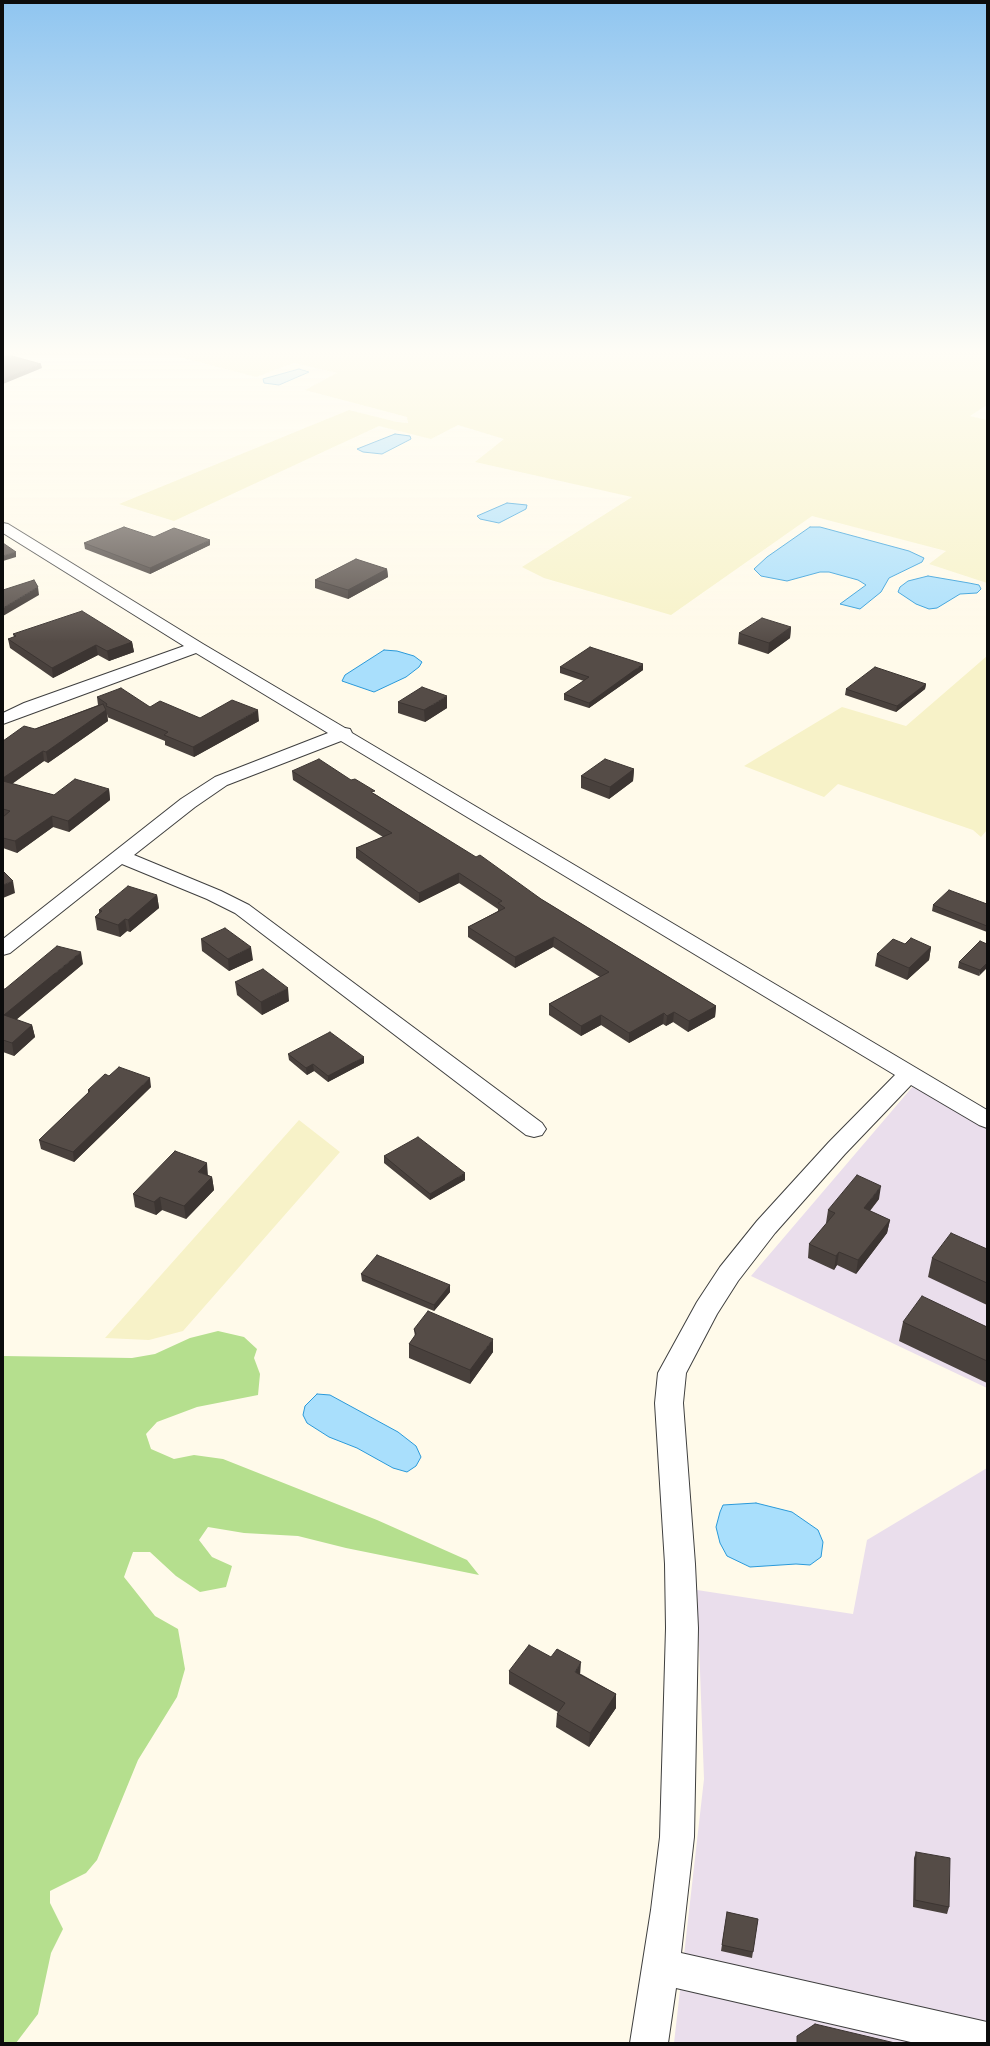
<!DOCTYPE html>
<html>
<head>
<meta charset="utf-8">
<style>
	body { margin:0 }
	#map { position:relative; width:990px; height:2046px; overflow:hidden; background:#fffaea; font-family:"Times New Roman",serif }
	canvas { display:block }
	.frame { position:absolute; inset:0; border:4px solid #0c0c0c; pointer-events:none }
</style>
</head>
<body>
<div id="map">
<canvas width="990" height="2046"></canvas>
<div class="frame"></div>
</div>
<script>
const context = document.querySelector('canvas').getContext('2d');
context.lineJoin = 'round';
function fillPath(path, color) { context.fillStyle = color; context.fill(path, 'evenodd'); }
const poly = rows => new Path2D(rows.map(r => 'M' + r).join(''));
function trace(path, color, width, dash) { context.strokeStyle = color; context.lineWidth = width; context.lineCap = dash ? 'butt' : 'round'; context.setLineDash(dash || []); context.stroke(path); }
fillPath(poly([
	[914,1085,987,1129,987,1388,751,1276],
	[987,1468,987,2043,674,2043,704,1779,697,1590,853,1614,867,1540]
]), '#eadeec');
fillPath(poly([
	[176,356,987,356,987,405,970,416,987,420,987,583,929,564,946,551,812,516,671,615,544,578,522,567,632,497,475,462,504,439,458,425,431,439,379,426,174,521,119,504,349,410,397,422,408,423,407,417,305,390,337,373,294,363,256,377],
	[987,656,987,830,981,837,973,830,838,784,824,797,744,766,842,707,906,726],
	[299,1120,340,1152,183,1331,149,1340,105,1338]
]), '#f7f2c8');
fillPath(poly([
	[218,1331,244,1337,257,1349,254,1358,260,1374,258,1395,197,1407,157,1422,146,1434,151,1449,174,1459,194,1455,223,1459,377,1520,467,1560,479,1575,346,1548,298,1536,244,1533,208,1527,199,1540,212,1557,232,1566,226,1587,200,1592,176,1576,150,1552,133,1552,124,1577,155,1616,178,1629,185,1669,177,1697,138,1760,97,1860,86,1873,50,1891,50,1903,63,1929,51,1953,38,2014,16,2043,3,2043,3,1356,132,1358,155,1354,190,1338]
]), '#b5df8e');
const water = poly([
	[299,369,309,372,279,385,264,383,263,379,299,369],
	[395,434,410,436,411,439,382,454,363,452,357,449,395,434],
	[507,503,527,505,526,509,499,523,480,519,477,516,507,503],
	[810,527,820,527,909,551,924,558,922,562,889,578,881,592,860,609,840,604,866,585,858,580,829,572,820,572,787,581,761,576,754,569,767,557,810,527],
	[928,576,969,583,979,585,981,589,977,593,960,594,937,608,929,609,916,604,898,592,900,587,908,581,928,576],
	[384,650,397,651,414,656,422,662,419,667,406,677,374,692,342,681,345,675,384,650],
	[317,1394,330,1395,398,1432,416,1446,421,1457,416,1466,407,1472,393,1468,357,1448,329,1437,307,1423,303,1415,305,1406,317,1394],
	[756,1503,792,1512,818,1530,823,1542,821,1557,810,1565,796,1564,750,1567,727,1556,720,1543,716,1527,720,1512,723,1505,756,1503]
]);
fillPath(water, '#a9dffc');
trace(water, '#2a99d9', 1);
const minor = poly([
	[3,523,8,524,203,644,345,728,350,729,352,733,987,1110,987,1128,979,1125,911,1085,845,1154,775,1233,738,1281,717,1314,686,1373,683,1403,695,1564,698,1628,694,1837,681,1953,987,2022,987,2043,915,2043,676,1988,668,2043,630,2043,651,1910,660,1837,666,1628,665,1564,655,1403,658,1373,697,1302,720,1267,757,1221,829,1142,895,1075,341,741,227,785,195,807,134,855,221,891,249,905,542,1123,546,1129,542,1135,534,1137,526,1135,235,913,207,899,122,864,10,953,3,955,3,939,181,799,215,777,328,733,196,653,3,724,3,713,24,703,184,646,3,533,3,523]
]);
trace(minor, '#3f3f3f', 2);
fillPath(minor, '#fff');
fillPath(poly([
	[154,537,210,545,150,574,85,549,84,543],
	[387,569,388,577,348,599,315,588,315,580],
	[791,627,790,638,768,654,738,644,739,633],
	[13,634,132,642,134,652,109,661,98,655,53,678,10,648,8,639,14,637],
	[560,667,643,670,589,708,564,700,564,694,584,681,560,673],
	[926,684,925,689,896,712,845,695,846,689],
	[97,697,150,707,200,718,259,721,194,757,165,745,165,741,107,717,107,714,108,721,48,763,44,761,12,784,54,795,109,789,110,800,69,832,53,827,17,853,3,848,3,741,98,705],
	[398,702,447,708,425,722,398,713],
	[634,769,633,781,609,799,581,788,581,776],
	[292,771,375,794,541,899,716,1006,715,1017,688,1032,673,1022,666,1026,663,1024,629,1043,601,1025,581,1036,549,1015,549,1004,600,977,553,947,515,968,468,937,468,927,498,911,498,909,459,883,419,903,356,858,356,848,383,837,293,780],
	[157,895,159,908,130,932,127,931,120,937,97,930,95,917,99,913,99,910],
	[987,904,987,932,932,911,933,905],
	[201,939,253,960,229,971,202,951],
	[905,944,931,947,929,960,907,980,875,966,877,954],
	[987,944,979,976,958,968,959,962],
	[83,964,16,1020,32,1025,35,1037,14,1056,3,1052,3,989,5,989],
	[235,982,289,1001,262,1015,237,995],
	[288,1054,364,1063,328,1082,314,1071,307,1075,289,1060],
	[109,1076,151,1087,74,1162,41,1149,39,1140,88,1093,88,1090],
	[384,1156,465,1180,430,1200,384,1163],
	[208,1175,212,1177,214,1190,186,1219,162,1210,156,1215,135,1207,133,1194],
	[879,1199,870,1211,890,1220,887,1233,856,1274,837,1265,834,1270,808,1258,809,1244,827,1223,826,1223,828,1210],
	[987,1249,987,1305,928,1277,932,1258],
	[361,1274,450,1285,450,1292,434,1311,362,1281],
	[903,1322,987,1327,987,1383,899,1341],
	[414,1329,493,1352,470,1384,409,1358,409,1344,415,1337],
	[509,1671,581,1674,616,1694,616,1708,589,1747,556,1727,557,1714,558,1712,509,1684],
	[916,1852,949,1907,947,1914,913,1907,914,1858],
	[727,1912,758,1919,752,1958,721,1951]
]), '#49413d');
fillPath(poly([
	[41,364,42,368,3,384,3,379],
	[210,540,210,545,150,574,150,568],
	[16,552,16,557,3,561,3,556],
	[387,569,388,577,348,599,348,590],
	[38,587,39,595,3,616,3,608],
	[791,627,790,638,768,654,769,643],
	[132,642,134,652,109,661,107,651],
	[96,645,98,655,53,678,52,668],
	[643,664,643,670,589,708,589,703],
	[926,684,925,689,896,712,897,706],
	[447,696,447,708,425,722,424,710],
	[106,710,108,721,48,763,46,752],
	[258,710,259,721,194,757,193,747],
	[43,751,44,761,3,790,3,778],
	[634,769,633,781,609,799,610,787],
	[109,789,110,800,69,832,68,821],
	[52,816,53,827,17,853,15,841],
	[459,873,459,883,419,903,419,893],
	[13,881,15,893,3,898,3,885],
	[157,895,159,908,130,932,128,920],
	[125,919,127,931,120,937,118,925],
	[554,937,553,947,515,968,515,957],
	[251,947,253,960,229,971,228,959],
	[931,947,929,960,907,980,909,968],
	[81,952,83,964,6,1028,4,1015],
	[987,963,987,968,979,976,980,970],
	[288,988,289,1001,262,1015,261,1002],
	[716,1006,715,1017,688,1032,689,1021],
	[674,1012,673,1022,666,1026,667,1016],
	[664,1013,663,1024,629,1043,629,1033],
	[601,1015,601,1025,581,1036,581,1026],
	[32,1025,35,1037,14,1056,12,1043],
	[364,1057,364,1063,328,1082,328,1076],
	[313,1064,314,1071,307,1075,306,1068],
	[150,1078,151,1087,74,1162,73,1152],
	[207,1163,208,1176,198,1172],
	[465,1173,465,1180,430,1200,430,1194],
	[212,1177,214,1190,186,1219,184,1206],
	[881,1186,879,1199,861,1221,864,1208],
	[160,1197,162,1210,156,1215,154,1202],
	[890,1220,887,1233,856,1274,858,1260],
	[839,1252,837,1265,834,1270,836,1256],
	[450,1285,450,1292,434,1311,434,1305],
	[493,1339,493,1352,470,1384,470,1370],
	[581,1662,580,1676,575,1672],
	[616,1694,616,1708,589,1747,590,1733]
]), '#3c3532');
const building = poly([
	[3,356,12,356,41,364,3,379,3,356],
	[124,527,154,537,174,528,210,540,150,568,84,543,124,527],
	[3,543,16,552,3,556,3,543],
	[356,559,387,569,348,590,315,580,356,559],
	[34,580,38,587,3,608,3,590,34,580],
	[82,611,132,642,107,651,96,645,52,668,8,639,16,636,13,634,82,611],
	[762,618,791,627,769,643,739,633,762,618],
	[590,647,643,664,589,703,564,694,589,677,560,667,590,647],
	[875,667,926,684,897,706,846,689,875,667],
	[422,687,447,696,424,710,398,702,422,687],
	[121,688,150,707,160,701,200,718,232,700,258,710,193,747,164,735,168,732,106,706,107,704,97,697,121,688],
	[103,704,106,710,46,752,43,751,3,778,3,741,24,726,35,729,103,704],
	[319,759,351,780,355,779,375,791,371,792,476,857,480,855,541,899,716,1006,689,1021,674,1012,667,1016,664,1013,629,1033,601,1015,581,1026,549,1004,609,972,554,937,515,957,468,927,505,908,498,903,502,901,459,873,419,893,356,848,392,833,292,771,319,759],
	[605,759,634,769,610,787,581,776,605,759],
	[75,779,109,789,68,821,52,816,15,841,3,838,3,817,10,811,3,809,3,781,54,795,75,779],
	[3,871,13,881,3,885,3,871],
	[128,886,157,895,128,920,125,919,118,925,95,917,102,911,99,910,128,886],
	[949,890,987,904,987,926,933,905,949,890],
	[225,928,251,947,228,959,201,939,225,928],
	[911,938,931,947,909,968,877,954,893,939,905,944,911,938],
	[980,941,987,944,987,963,980,970,959,962,980,941],
	[57,946,81,952,4,1015,32,1025,12,1043,3,1040,3,989,5,989,57,946],
	[263,969,288,988,261,1002,235,982,263,969],
	[330,1032,364,1057,328,1076,313,1064,306,1068,288,1054,330,1032],
	[119,1067,150,1078,73,1152,39,1140,90,1091,88,1090,105,1074,109,1076,119,1067],
	[418,1137,465,1173,430,1194,384,1156,418,1137],
	[175,1151,207,1163,198,1172,212,1177,184,1206,160,1197,154,1202,133,1194,175,1151],
	[857,1175,881,1186,864,1208,890,1220,858,1260,839,1252,836,1256,809,1244,835,1213,828,1210,857,1175],
	[951,1233,987,1249,987,1283,932,1258,951,1233],
	[377,1255,450,1285,434,1305,361,1274,377,1255],
	[922,1296,987,1327,987,1361,903,1322,922,1296],
	[428,1311,493,1339,470,1370,409,1344,416,1334,414,1329,428,1311],
	[529,1645,551,1657,557,1649,581,1662,575,1672,616,1694,590,1733,557,1714,565,1703,509,1671,529,1645],
	[916,1852,950,1858,949,1907,915,1900,916,1852],
	[727,1912,758,1919,753,1952,722,1945,727,1912],
	[815,2024,895,2043,797,2043,797,2036,815,2024]
]);
fillPath(building, '#554c47');
trace(building, '#3c3532', 1);
const sky = context.createLinearGradient(0, 0, 0, 642);
sky.addColorStop(0, '#8fc5f0');
sky.addColorStop(0.55, '#fffdf6');
sky.addColorStop(1, '#fffdf600');
context.fillStyle = sky;
context.fillRect(0, 0, 990, 642);
</script>
</body>
</html>
